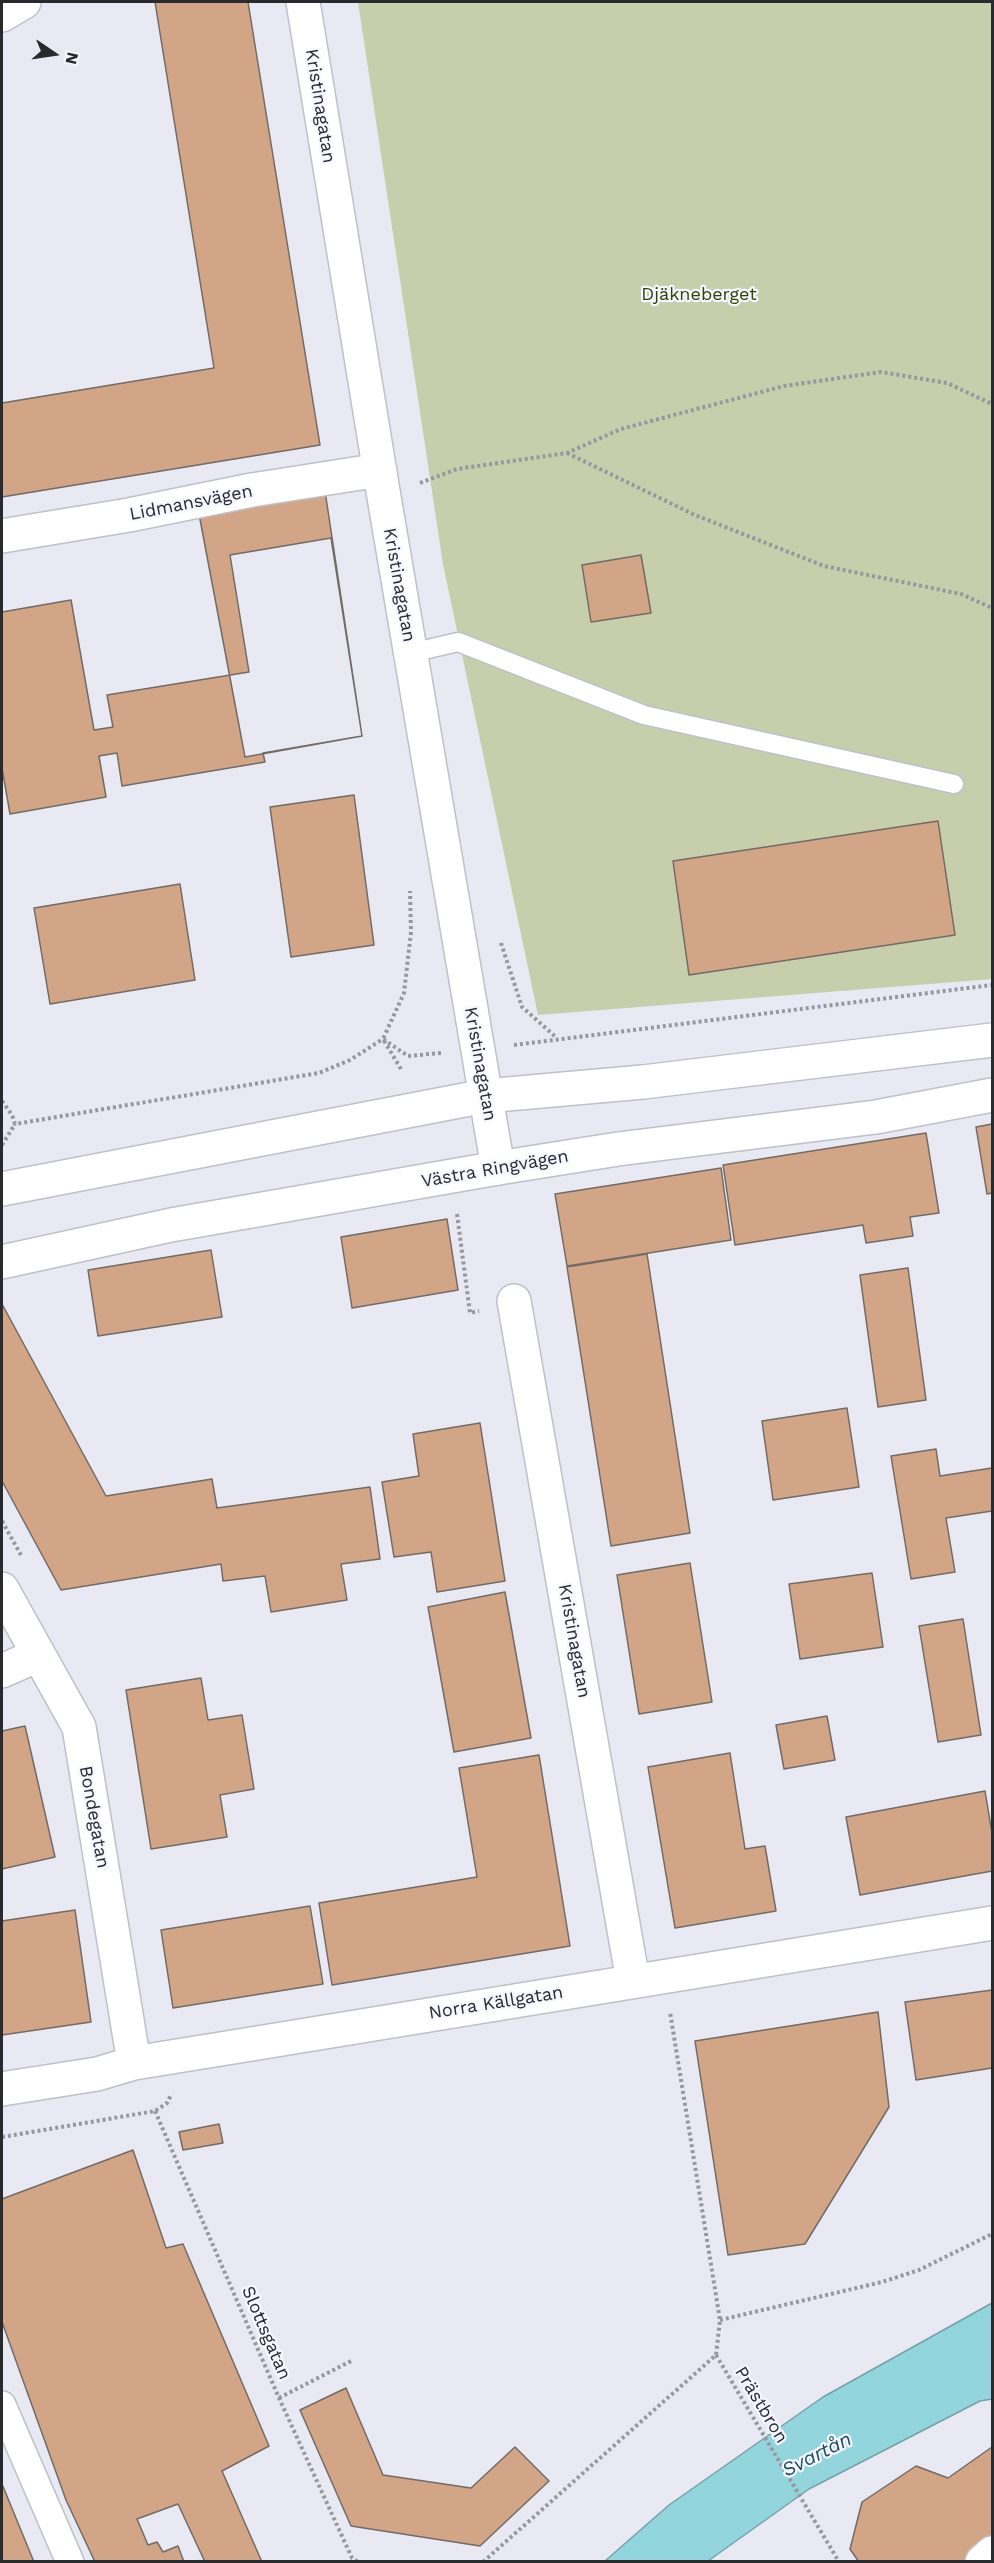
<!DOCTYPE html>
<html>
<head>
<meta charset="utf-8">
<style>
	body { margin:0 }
	#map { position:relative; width:994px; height:2563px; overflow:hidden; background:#e8e9f2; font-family:"Work Sans",sans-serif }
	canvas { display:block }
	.frame { position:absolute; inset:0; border:3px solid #292a2d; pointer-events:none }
	.north { position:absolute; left:24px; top:24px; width:60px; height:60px; -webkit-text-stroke:4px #f5f6ff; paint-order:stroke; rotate:103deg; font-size:16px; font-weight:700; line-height:24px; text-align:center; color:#292a2d }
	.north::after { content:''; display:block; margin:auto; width:21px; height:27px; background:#292a2d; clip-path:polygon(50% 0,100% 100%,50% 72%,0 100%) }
</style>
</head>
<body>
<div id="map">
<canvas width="994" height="2563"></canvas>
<div class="frame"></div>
<div class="north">N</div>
</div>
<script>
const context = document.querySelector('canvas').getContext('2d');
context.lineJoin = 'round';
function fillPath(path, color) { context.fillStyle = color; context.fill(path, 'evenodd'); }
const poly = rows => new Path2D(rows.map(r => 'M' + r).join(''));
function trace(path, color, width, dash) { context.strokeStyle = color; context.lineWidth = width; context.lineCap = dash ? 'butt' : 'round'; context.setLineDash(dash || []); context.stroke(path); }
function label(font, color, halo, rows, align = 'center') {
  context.font = font + ' "Work Sans",sans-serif'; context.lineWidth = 4.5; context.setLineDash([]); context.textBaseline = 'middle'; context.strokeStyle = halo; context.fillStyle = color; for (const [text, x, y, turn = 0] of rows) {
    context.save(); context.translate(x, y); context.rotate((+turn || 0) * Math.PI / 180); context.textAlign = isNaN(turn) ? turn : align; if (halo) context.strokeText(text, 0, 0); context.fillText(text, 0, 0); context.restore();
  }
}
fillPath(poly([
	[358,2,992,2,992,979,538,1015,443,564]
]), '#c7ceac');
const water = poly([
	[992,2303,992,2399,980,2401,809,2489,708,2561,605,2561,669,2505,823,2397,992,2303]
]);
fillPath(water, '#93d5dd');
trace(water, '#73a2a8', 1.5);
const building = poly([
	[155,2,248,2,320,445,2,497,2,403,214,368,155,2],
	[325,491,362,736,245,757,199,514,325,491],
	[331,538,362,736,263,753,265,762,122,786,117,753,99,756,106,797,10,814,2,768,2,612,71,600,94,730,113,727,107,695,249,672,230,555,331,538],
	[641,555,651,613,591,622,582,565,641,555],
	[354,795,374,945,291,957,270,807,354,795],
	[938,821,955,935,689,975,673,861,938,821],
	[180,884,195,980,50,1004,34,908,180,884],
	[992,1124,992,1193,987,1194,976,1127,992,1124],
	[926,1133,939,1213,910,1217,913,1236,866,1243,863,1225,735,1245,723,1165,926,1133],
	[721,1168,731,1240,567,1266,555,1194,721,1168],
	[447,1219,458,1290,352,1308,341,1237,447,1219],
	[211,1250,222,1317,98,1336,88,1270,211,1250],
	[647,1254,690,1533,611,1546,567,1267,647,1254],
	[908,1268,926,1400,878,1407,860,1275,908,1268],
	[2,1304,106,1496,212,1479,217,1508,370,1487,380,1559,341,1564,347,1600,271,1612,265,1576,223,1581,221,1564,61,1590,2,1481,2,1304],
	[847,1408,859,1487,773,1500,762,1421,847,1408],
	[480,1423,505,1581,437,1592,431,1552,394,1557,382,1482,419,1476,413,1434,480,1423],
	[936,1449,940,1476,992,1468,992,1511,946,1518,955,1572,911,1579,891,1456,936,1449],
	[690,1563,712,1702,639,1714,617,1575,690,1563],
	[872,1573,883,1647,800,1659,789,1584,872,1573],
	[505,1592,531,1738,454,1752,428,1607,505,1592],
	[963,1619,981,1735,938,1742,919,1626,963,1619],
	[201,1678,208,1720,242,1715,254,1789,220,1795,227,1837,151,1849,126,1690,201,1678],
	[827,1716,835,1760,784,1769,776,1725,827,1716],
	[25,1726,55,1857,2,1869,2,1731,25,1726],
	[730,1753,745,1849,765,1846,776,1911,675,1928,648,1767,730,1753],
	[539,1755,570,1946,332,1985,319,1903,477,1877,459,1768,539,1755],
	[985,1791,992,1833,992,1871,860,1895,846,1817,985,1791],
	[310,1906,323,1984,173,2008,161,1930,310,1906],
	[75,1910,91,2022,2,2035,2,1921,75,1910],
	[992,1990,992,2068,916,2080,905,2002,992,1990],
	[878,2012,889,2107,805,2244,728,2255,695,2041,878,2012],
	[219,2124,223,2143,183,2150,179,2132,219,2124],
	[133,2150,166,2248,183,2244,269,2446,222,2471,262,2562,205,2562,178,2504,137,2519,148,2545,157,2542,163,2552,178,2546,184,2562,95,2562,66,2500,2,2322,2,2199,133,2150],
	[346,2388,383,2475,471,2488,515,2447,549,2481,480,2546,351,2526,300,2410,346,2388],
	[992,2447,992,2538,963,2562,859,2562,850,2549,862,2502,916,2466,948,2478,992,2447],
	[2,2484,34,2562,2,2562,2,2484]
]);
fillPath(building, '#d3a587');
trace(building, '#726b66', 1.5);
const service = poly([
	[411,653,458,642,644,715,954,784]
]);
const pedestrian = poly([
	[2,2405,70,2562]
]);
const minor = poly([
	[303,2,383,491,498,1168],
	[2,15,24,2],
	[2,536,129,515,252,490,380,470],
	[514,1301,633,1981],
	[2,1589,79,1727,134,2063],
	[2,1671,38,1655],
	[2,2089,97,2074,134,2063,233,2047,992,1923],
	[982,2562,992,2553]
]);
const secondary = poly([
	[2,1189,485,1096,643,1082,992,1040],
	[2,1262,171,1225,498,1168,618,1149,876,1117,992,1095]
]);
trace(service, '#bfc0c8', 21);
trace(pedestrian, '#bfc0c8', 30);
trace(minor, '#bfc0c8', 36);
trace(secondary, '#bfc0c8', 36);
trace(poly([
	[567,453,695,515,824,566,961,594,992,608],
	[420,483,457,469,567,453,621,429,784,386,881,372,947,383,992,404],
	[501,943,522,1007,557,1038],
	[514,1045,992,985],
	[401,1069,383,1039,404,993,411,932,410,891],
	[2,1101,12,1115,15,1124,319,1073,350,1060,383,1039,408,1056,441,1053],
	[2,1145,15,1124],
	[457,1214,470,1313,479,1311],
	[2,1521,22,1557],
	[155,2111,279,2398,352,2558,358,2562],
	[2,2137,155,2111,167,2103,171,2095],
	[720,2320,882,2282,919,2270,992,2234],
	[716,2355,839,2562],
	[279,2398,351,2361],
	[483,2562,716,2355,720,2320,670,2012]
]), '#97989f', 4, [3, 3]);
trace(service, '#fff', 18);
trace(pedestrian, '#fff', 27);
trace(minor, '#fff', 33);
trace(secondary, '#fff', 33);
label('18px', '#292a2d', '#f5f6ff', [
	["Kristinagatan",320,106,81],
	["Lidmansvägen",191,503,-11],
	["Kristinagatan",399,585,80],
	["Kristinagatan",480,1064,80],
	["Västra Ringvägen",495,1169,-10],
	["Kristinagatan",574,1641,80],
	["Bondegatan",94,1817,80],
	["Norra Källgatan",496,2003,-9],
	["Slottsgatan",266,2333,67],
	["Prästbron",761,2405,59]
]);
label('18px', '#373e02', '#f5f6ff', [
	["Djäkneberget",699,295]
]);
label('italic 20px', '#175057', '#f5f6ff', [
	["Svartån",817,2455,-27]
]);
</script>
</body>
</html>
